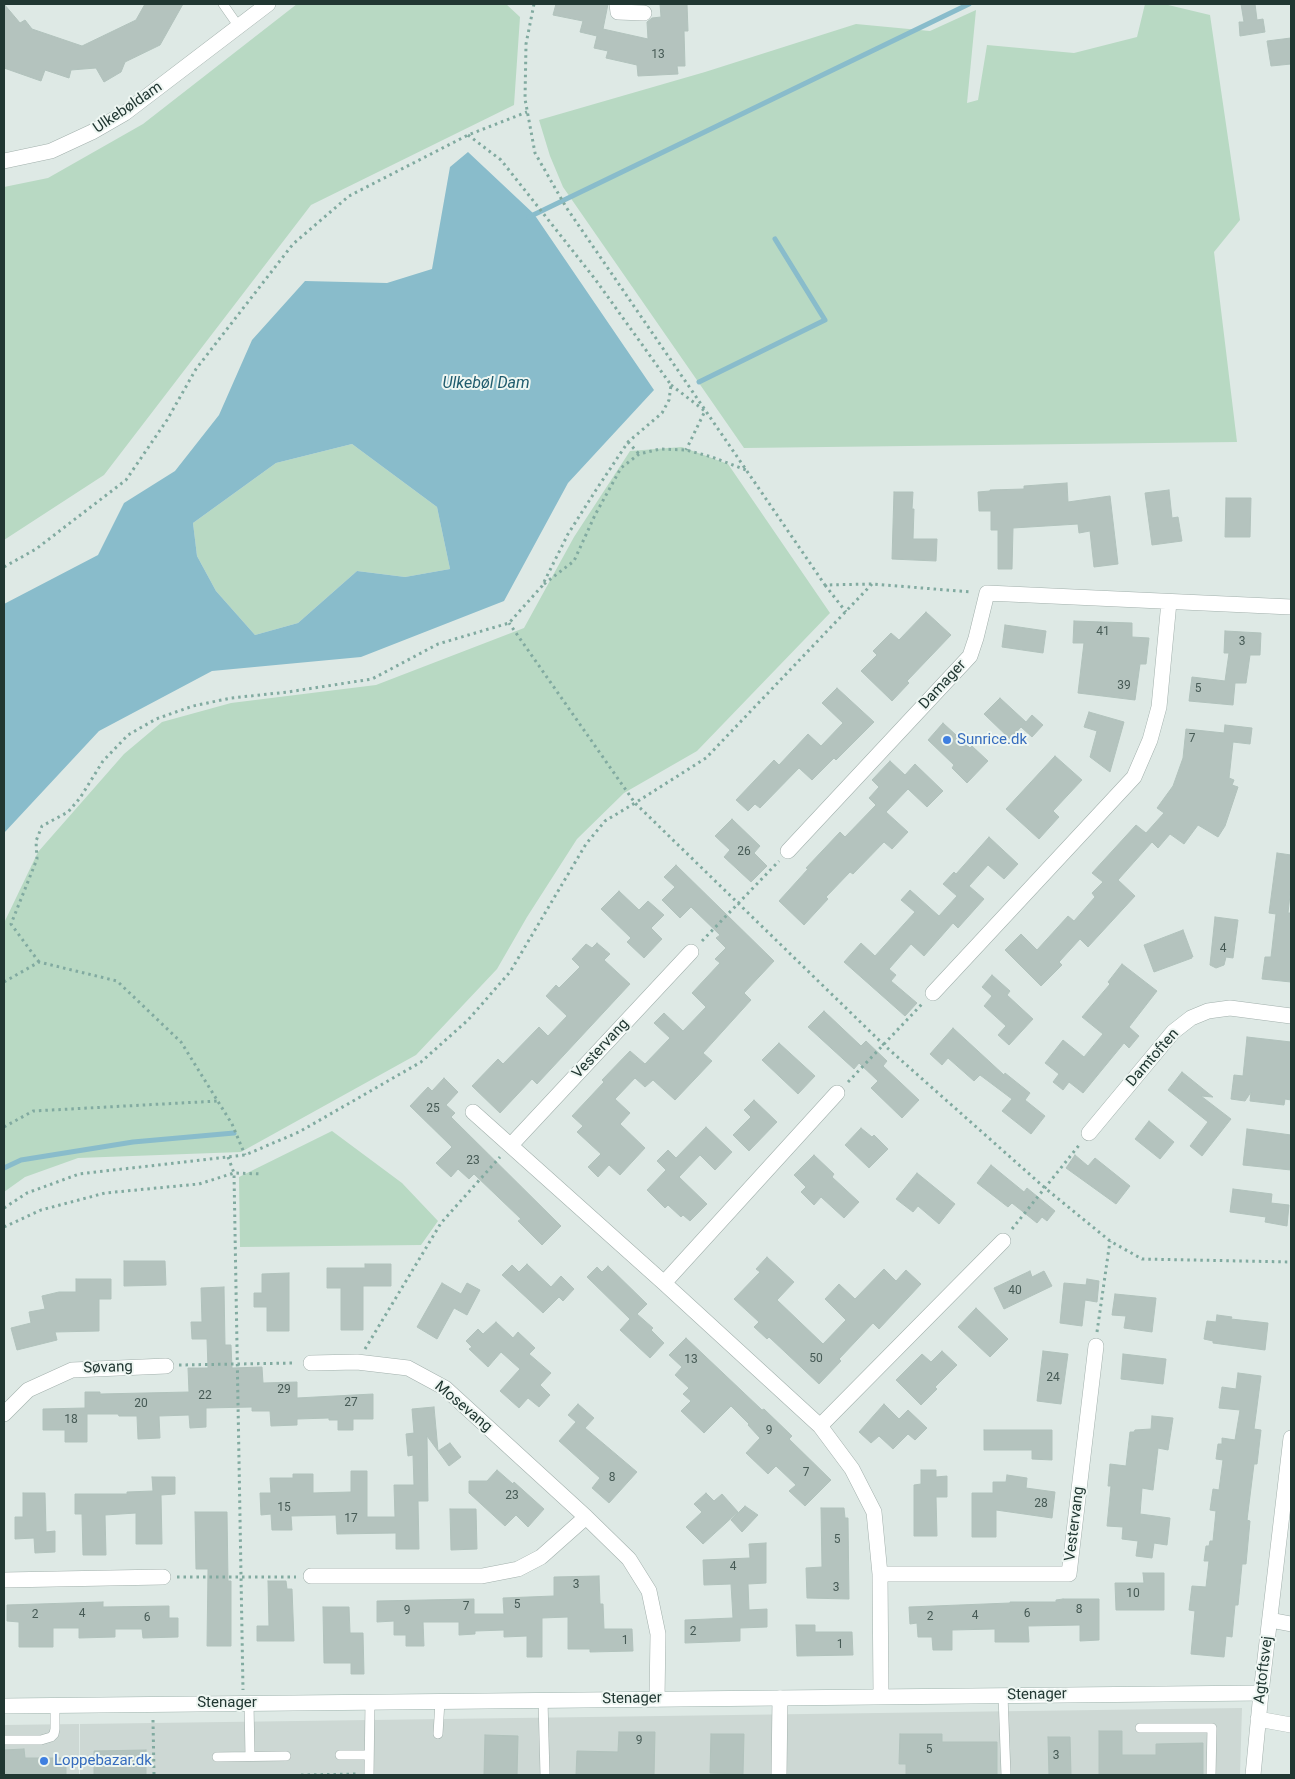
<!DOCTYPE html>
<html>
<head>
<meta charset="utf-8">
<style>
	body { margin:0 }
	#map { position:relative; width:1295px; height:1779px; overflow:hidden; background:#dee9e5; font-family:Roboto,sans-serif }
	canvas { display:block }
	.frame { position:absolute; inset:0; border:5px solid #213732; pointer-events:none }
</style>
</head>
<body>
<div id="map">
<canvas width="1295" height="1779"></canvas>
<div class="frame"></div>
</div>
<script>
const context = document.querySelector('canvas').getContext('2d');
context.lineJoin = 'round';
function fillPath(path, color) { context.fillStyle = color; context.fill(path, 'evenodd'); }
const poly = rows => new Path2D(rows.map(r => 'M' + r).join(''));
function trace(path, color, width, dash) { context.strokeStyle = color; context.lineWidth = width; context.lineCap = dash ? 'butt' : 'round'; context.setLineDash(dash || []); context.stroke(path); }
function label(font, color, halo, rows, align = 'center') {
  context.font = font + ' Roboto,sans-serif'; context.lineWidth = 4; context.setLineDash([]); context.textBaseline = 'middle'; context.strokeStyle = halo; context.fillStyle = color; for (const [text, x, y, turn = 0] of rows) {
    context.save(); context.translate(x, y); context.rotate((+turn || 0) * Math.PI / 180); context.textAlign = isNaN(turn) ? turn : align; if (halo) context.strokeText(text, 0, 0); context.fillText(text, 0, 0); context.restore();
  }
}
fillPath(poly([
	[1242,1708,1240,1775,80,1775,80,1724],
	[79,1724,79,1775,4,1775,4,1725]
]), '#cdd8d4');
fillPath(poly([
	[297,4,506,4,520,17,514,105,311,205,104,475,4,540,4,187,48,178,143,124],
	[1145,4,1164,4,1210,15,1240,220,1214,252,1237,442,744,448,563,187,550,156,539,120,705,72,856,24,930,31,976,10,967,103,978,100,987,45,1074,53,1137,37],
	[352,444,437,507,450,569,405,577,357,571,298,623,255,635,216,591,197,556,193,523,276,463],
	[682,447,728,464,830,613,697,751,624,793,577,839,527,917,497,969,416,1055,241,1152,78,1158,25,1177,4,1192,4,923,38,852,124,754,162,722,231,703,376,685,524,628,574,537,630,451],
	[332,1131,402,1183,438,1221,421,1245,240,1247,239,1177]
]), '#b8d9c3');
fillPath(poly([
	[468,152,534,214,654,390,568,483,504,601,361,657,212,671,99,731,4,833,4,604,98,555,124,503,175,471,219,415,252,340,305,281,387,283,432,269,450,167],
	[352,444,437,507,450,569,405,577,357,571,298,623,255,635,216,591,197,556,193,523,276,463]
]), '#89bccb');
trace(poly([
	[529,217,969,4],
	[699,382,825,320,775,239],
	[4,1168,21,1160,133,1142,234,1133]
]), '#89bccb', 5);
const building = poly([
	[4,4,20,23,25,20,32,29,82,46,136,20,145,4,183,4,160,45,125,62,121,72,104,82,96,68,71,70,69,78,45,70,41,81,4,68,4,4],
	[556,4,608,4,603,29,648,39,647,22,652,18,661,17,660,4,687,4,688,31,684,31,685,66,677,66,678,74,638,76,637,65,606,58,608,51,594,48,597,36,580,32,583,21,553,15,556,4],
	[1241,4,1255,4,1257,20,1263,19,1265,32,1240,36,1239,22,1244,22,1241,4],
	[1291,38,1291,64,1271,66,1267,41,1291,38],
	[1067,483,1068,502,1110,496,1118,564,1094,567,1090,531,1079,533,1078,524,1013,528,1012,569,998,569,998,530,991,530,991,511,979,511,978,492,990,491,990,490,1024,489,1024,486,1067,483],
	[1169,490,1172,518,1178,517,1182,541,1152,545,1145,493,1169,490],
	[894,492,913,492,912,509,914,509,913,539,937,539,936,561,892,559,894,492],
	[1226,498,1251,498,1250,537,1225,537,1226,498],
	[926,612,951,635,907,681,909,683,892,701,861,671,877,655,873,651,891,633,899,640,926,612],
	[1074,621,1132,623,1132,637,1149,638,1146,664,1140,664,1135,700,1078,693,1084,643,1073,643,1074,621],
	[1005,625,1046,631,1043,653,1002,647,1005,625],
	[1225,631,1261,633,1260,655,1250,655,1246,683,1235,683,1233,705,1189,701,1192,677,1225,681,1229,653,1224,653,1225,631],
	[837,688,874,722,836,760,834,758,812,780,799,768,760,808,755,804,748,811,736,800,774,760,779,765,808,734,821,746,843,723,822,703,837,688],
	[1000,698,1026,722,1032,715,1043,725,1032,737,1021,727,1010,739,984,714,1000,698],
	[1089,712,1124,722,1110,772,1090,757,1097,731,1084,727,1089,712],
	[943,723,970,748,972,746,988,761,967,783,952,768,954,765,928,740,943,723],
	[1225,725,1252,728,1250,744,1233,742,1229,778,1234,780,1232,785,1238,787,1225,826,1218,837,1198,825,1184,844,1170,834,1158,848,1152,842,1118,880,1135,896,1088,947,1080,939,1059,962,1062,965,1041,986,1005,950,1021,934,1037,950,1068,916,1074,921,1095,897,1092,893,1103,882,1092,873,1136,825,1146,833,1164,813,1157,808,1173,786,1183,758,1186,729,1224,733,1225,725],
	[1055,756,1082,780,1053,811,1059,817,1039,839,1006,809,1055,756],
	[890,761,905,775,915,764,943,791,927,807,908,789,886,812,908,832,892,849,884,842,853,874,850,872,826,897,828,899,804,925,779,901,808,869,806,868,840,832,845,837,876,805,869,798,879,787,872,780,890,761],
	[732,819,760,846,754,853,767,866,751,882,724,857,730,850,715,836,732,819],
	[989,837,1018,864,1004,879,988,865,969,886,984,899,958,928,953,923,924,956,911,944,889,969,896,975,891,981,917,1003,905,1016,844,962,861,943,875,956,915,912,901,900,910,890,939,916,957,896,943,884,954,872,956,874,989,837],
	[1277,853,1291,855,1291,886,1288,913,1291,913,1291,982,1262,979,1265,957,1271,957,1276,914,1269,913,1277,853],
	[676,865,774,961,744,993,751,1000,703,1053,712,1061,675,1100,653,1080,645,1087,635,1078,615,1099,630,1113,620,1124,645,1148,620,1175,609,1165,598,1177,588,1167,601,1154,577,1132,583,1126,572,1116,604,1082,602,1080,630,1051,645,1064,670,1038,654,1023,664,1013,683,1031,706,1007,692,993,720,963,715,959,726,948,716,938,720,935,691,907,680,918,662,900,675,887,664,877,676,865],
	[619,891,639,910,648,901,664,915,651,928,662,939,644,958,627,942,631,938,601,909,619,891],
	[1215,917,1238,920,1233,958,1226,957,1224,965,1216,968,1210,965,1215,917],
	[1183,930,1193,957,1191,956,1192,958,1154,972,1144,945,1183,930],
	[597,943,610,954,604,960,630,984,537,1084,532,1079,500,1113,472,1086,498,1059,503,1064,539,1027,548,1036,567,1016,546,996,556,985,559,988,580,967,572,959,586,944,592,948,597,943],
	[1122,964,1157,991,1129,1027,1139,1036,1129,1048,1124,1043,1083,1093,1069,1082,1063,1090,1053,1082,1059,1074,1045,1063,1063,1040,1084,1057,1103,1034,1082,1017,1110,984,1108,982,1122,964],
	[992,975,1010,991,1007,995,1033,1019,1009,1045,998,1035,1006,1026,984,1006,992,996,982,987,992,975],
	[824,1011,861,1046,866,1041,887,1061,883,1066,919,1100,902,1118,871,1088,878,1081,859,1063,854,1069,808,1027,824,1011],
	[953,1028,1004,1075,1005,1073,1030,1093,1025,1100,1045,1116,1031,1134,1002,1111,1012,1099,980,1075,974,1081,948,1058,942,1065,930,1054,953,1028],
	[1247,1037,1291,1042,1291,1100,1285,1099,1284,1105,1250,1101,1251,1092,1245,1101,1231,1099,1234,1075,1243,1076,1247,1037],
	[779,1043,815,1076,798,1094,762,1060,779,1043],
	[1182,1072,1213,1097,1201,1096,1231,1119,1202,1156,1190,1146,1208,1122,1168,1090,1182,1072],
	[444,1078,458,1092,446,1105,455,1113,451,1117,561,1226,542,1245,518,1221,521,1219,474,1174,469,1179,458,1169,451,1177,436,1163,452,1147,410,1106,428,1087,432,1091,444,1078],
	[754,1100,777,1122,749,1151,733,1135,751,1117,744,1110,754,1100],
	[1149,1121,1174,1142,1160,1159,1135,1139,1149,1121],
	[706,1127,732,1152,715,1170,700,1155,679,1177,707,1204,690,1221,683,1215,681,1217,668,1205,665,1208,647,1190,666,1170,657,1161,668,1150,676,1158,706,1127],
	[861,1128,872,1137,874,1135,888,1149,869,1168,845,1145,861,1128],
	[1247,1129,1291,1135,1291,1170,1243,1165,1247,1129],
	[814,1155,834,1174,832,1177,859,1202,844,1218,821,1197,814,1205,801,1192,806,1187,794,1175,814,1155],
	[1075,1155,1088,1166,1095,1158,1130,1186,1116,1204,1066,1168,1075,1155],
	[991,1165,1024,1192,1027,1188,1055,1211,1047,1221,1042,1217,1037,1223,1012,1203,1008,1207,977,1183,991,1165],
	[917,1173,955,1204,939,1224,918,1206,913,1212,896,1199,917,1173],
	[1233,1189,1272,1194,1271,1203,1289,1205,1287,1226,1265,1222,1266,1217,1230,1212,1233,1189],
	[767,1257,794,1282,777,1300,823,1344,846,1320,825,1299,839,1284,855,1299,884,1269,896,1281,906,1270,921,1284,879,1329,873,1323,839,1359,841,1361,819,1384,769,1337,767,1339,754,1327,759,1322,734,1299,760,1272,756,1269,767,1257],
	[124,1261,165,1261,166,1285,124,1286,124,1261],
	[365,1264,391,1264,391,1286,363,1286,363,1330,341,1330,341,1288,327,1288,327,1268,365,1268,365,1264],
	[527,1264,551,1287,561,1276,574,1289,563,1301,559,1297,543,1313,502,1275,512,1265,519,1272,527,1264],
	[608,1266,647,1304,637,1314,653,1328,651,1330,664,1343,650,1358,620,1330,630,1319,587,1277,597,1267,602,1272,608,1266],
	[1030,1271,1032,1277,1044,1271,1052,1286,1004,1309,994,1288,1030,1271],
	[289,1273,289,1331,267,1331,267,1307,254,1307,254,1293,262,1293,262,1274,289,1273],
	[76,1279,111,1279,111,1299,99,1299,99,1331,55,1332,57,1340,17,1350,11,1328,31,1323,29,1312,45,1309,42,1296,59,1292,76,1292,76,1279],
	[1087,1279,1099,1281,1097,1302,1085,1300,1082,1326,1060,1323,1064,1283,1086,1285,1087,1279],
	[442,1283,461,1294,467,1283,480,1290,467,1315,454,1308,437,1339,417,1327,442,1283],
	[224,1287,225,1345,231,1345,232,1368,262,1367,263,1383,297,1382,297,1398,373,1394,373,1419,353,1419,353,1430,338,1430,338,1420,329,1420,329,1418,297,1419,297,1425,271,1426,270,1411,252,1411,252,1407,206,1408,206,1427,190,1428,189,1415,159,1416,160,1438,138,1439,137,1416,119,1416,118,1414,87,1414,87,1442,65,1442,65,1430,43,1430,43,1409,85,1408,85,1392,100,1392,100,1394,189,1392,188,1368,208,1368,207,1339,192,1339,191,1322,202,1322,201,1288,224,1287],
	[1115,1294,1156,1298,1152,1332,1124,1328,1126,1316,1112,1315,1115,1294],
	[976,1308,1008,1339,990,1357,958,1327,976,1308],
	[1217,1315,1232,1317,1231,1319,1268,1323,1265,1350,1213,1343,1213,1341,1204,1339,1207,1321,1216,1322,1217,1315],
	[496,1322,513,1338,518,1332,535,1348,529,1354,551,1373,540,1385,550,1395,539,1407,528,1398,519,1408,500,1391,520,1369,501,1352,488,1367,469,1349,472,1347,466,1341,478,1329,483,1334,496,1322],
	[686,1338,762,1410,764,1409,792,1436,789,1439,831,1480,805,1506,789,1491,796,1485,776,1466,768,1474,746,1453,760,1438,748,1425,749,1424,731,1406,704,1433,681,1411,691,1401,683,1394,689,1388,675,1375,682,1367,669,1355,686,1338],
	[942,1351,957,1365,935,1387,937,1389,921,1405,896,1380,922,1354,931,1362,942,1351],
	[1043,1351,1068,1354,1061,1404,1037,1401,1043,1351],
	[1123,1354,1166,1359,1163,1384,1121,1379,1123,1354],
	[1238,1373,1261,1376,1254,1429,1261,1430,1257,1464,1254,1464,1247,1520,1250,1521,1246,1564,1242,1564,1238,1605,1235,1605,1232,1637,1226,1636,1224,1657,1191,1654,1195,1611,1189,1610,1192,1586,1206,1587,1209,1561,1204,1561,1206,1546,1209,1546,1210,1541,1213,1541,1216,1511,1210,1510,1213,1489,1219,1490,1223,1460,1216,1459,1218,1444,1222,1444,1222,1438,1235,1440,1240,1410,1219,1408,1222,1387,1236,1389,1238,1373],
	[578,1404,594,1418,585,1428,637,1472,609,1503,592,1488,600,1478,559,1441,576,1422,568,1415,578,1404],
	[884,1404,899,1419,908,1410,927,1428,915,1440,908,1434,893,1449,879,1436,871,1443,859,1432,884,1404],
	[434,1407,438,1451,427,1436,428,1501,418,1501,419,1549,396,1549,396,1533,337,1534,336,1515,291,1516,292,1530,272,1530,271,1514,261,1515,260,1493,271,1493,270,1478,293,1478,293,1474,313,1474,313,1493,351,1492,351,1471,367,1471,367,1517,395,1517,394,1485,414,1485,413,1455,408,1456,406,1434,414,1433,412,1409,434,1407],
	[1152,1416,1173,1418,1168,1450,1158,1448,1153,1490,1142,1488,1140,1514,1170,1518,1167,1545,1154,1543,1152,1558,1136,1556,1138,1541,1122,1539,1123,1527,1107,1526,1111,1486,1108,1486,1110,1464,1126,1466,1130,1432,1134,1432,1135,1430,1151,1429,1152,1416],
	[984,1430,1052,1430,1052,1460,1032,1459,1032,1450,984,1450,984,1430],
	[450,1443,461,1457,449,1466,438,1451,450,1443],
	[497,1470,513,1484,514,1482,544,1509,528,1527,516,1515,505,1526,469,1493,469,1481,487,1481,497,1470],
	[921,1470,936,1470,936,1477,947,1476,947,1497,936,1497,937,1536,914,1536,914,1485,921,1484,921,1470],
	[1007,1475,1027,1478,1026,1488,1055,1492,1052,1518,996,1510,996,1537,972,1537,972,1493,993,1493,993,1482,1006,1482,1007,1475],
	[152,1477,175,1477,175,1494,161,1495,162,1544,136,1544,136,1513,105,1515,106,1555,83,1555,82,1514,75,1514,75,1494,127,1494,127,1492,153,1491,152,1477],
	[23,1493,45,1493,46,1532,55,1531,55,1552,35,1553,34,1538,15,1539,15,1517,23,1517,23,1493],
	[706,1493,714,1501,722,1494,738,1512,703,1544,686,1527,702,1512,694,1504,706,1493],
	[745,1506,758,1515,742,1532,731,1520,745,1506],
	[821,1508,844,1508,845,1518,848,1518,849,1599,807,1598,806,1568,822,1567,821,1508],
	[450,1509,476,1509,477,1549,451,1550,450,1509],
	[195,1512,227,1512,228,1581,231,1581,231,1646,207,1646,208,1569,196,1569,195,1512],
	[766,1543,766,1583,748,1584,749,1610,767,1609,767,1627,740,1628,740,1641,685,1643,685,1620,733,1618,731,1584,704,1585,703,1560,750,1558,749,1544,766,1543],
	[1143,1573,1164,1573,1164,1610,1116,1610,1115,1583,1144,1583,1143,1573],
	[599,1576,600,1604,603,1604,604,1629,632,1629,633,1651,590,1652,590,1649,568,1649,568,1617,542,1618,542,1657,527,1657,527,1636,504,1637,504,1630,475,1631,475,1634,459,1635,459,1622,423,1622,424,1646,406,1646,406,1635,394,1635,394,1621,377,1622,377,1601,474,1599,474,1614,504,1614,503,1598,554,1596,554,1577,599,1576],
	[268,1581,286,1581,287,1589,292,1589,294,1641,257,1641,257,1626,269,1626,268,1581],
	[1063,1599,1099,1599,1099,1640,1080,1641,1080,1625,1028,1626,1029,1642,995,1642,995,1629,952,1630,952,1650,933,1650,932,1637,918,1637,917,1623,910,1624,909,1607,1010,1603,1010,1602,1056,1602,1056,1600,1063,1599],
	[103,1602,103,1607,169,1606,169,1618,178,1618,178,1637,143,1638,142,1629,115,1629,115,1637,79,1638,79,1628,53,1628,53,1647,19,1647,19,1622,7,1621,7,1605,103,1602],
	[323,1607,349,1607,350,1633,363,1633,364,1674,351,1674,351,1663,324,1663,323,1607],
	[796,1625,815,1625,815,1632,852,1632,853,1655,797,1656,796,1625],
	[1099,1731,1122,1731,1122,1755,1156,1755,1156,1744,1203,1743,1203,1775,1099,1774,1099,1731],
	[619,1732,655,1732,654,1775,576,1775,577,1751,618,1752,619,1732],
	[711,1734,744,1734,743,1774,710,1773,711,1734],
	[900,1734,942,1734,942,1742,997,1742,997,1775,906,1775,906,1764,899,1764,900,1734],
	[485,1735,518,1736,517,1775,484,1775,485,1735],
	[1048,1737,1070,1737,1071,1775,1049,1775,1048,1737],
	[24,1749,25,1758,66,1758,66,1775,4,1775,4,1750,24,1749],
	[146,1750,146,1775,94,1775,94,1751,146,1750]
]);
fillPath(building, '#b4c3be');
trace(building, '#b1c2bc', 1);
const lane = poly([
	[223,4,239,27],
	[1003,1695,1006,1775],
	[543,1700,545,1775],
	[249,1703,250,1756],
	[1140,1728,1212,1728,1211,1775],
	[438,1734,440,1701],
	[4,1740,41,1740,51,1737,54,1734,55,1729,55,1705],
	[340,1755,369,1755],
	[217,1757,286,1756],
	[369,1775,370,1702]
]);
const street = poly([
	[617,4,618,12,644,13],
	[4,161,51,151,92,132,125,113,268,4],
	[788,851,970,656,976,638,987,593,1291,607],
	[933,993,1134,777,1150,740,1159,707,1169,602],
	[473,1112,664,1283,820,1426,852,1469,874,1512,880,1574,881,1696],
	[1089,1133,1173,1032,1191,1018,1208,1011,1230,1008,1291,1016],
	[511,1145,691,952],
	[664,1283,837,1093],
	[311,1363,357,1362,408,1368,445,1388,586,1517,629,1559,649,1591,658,1634,657,1699],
	[4,1414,28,1390,72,1370,166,1366],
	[820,1426,1003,1241],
	[880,1574,1069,1574,1096,1346],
	[311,1576,482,1576,518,1569,541,1557,586,1517],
	[4,1580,163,1577],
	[1270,1620,1291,1624],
	[1258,1719,1291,1725],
	[779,1775,780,1698],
	[1253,1775,1261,1693,1291,1438]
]);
const secondary = poly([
	[4,1706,1261,1693]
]);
trace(lane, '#a2b0ac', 10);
trace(street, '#a2b0ac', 16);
trace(secondary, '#9eb3ad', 16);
trace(poly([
	[534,4,526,44,525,99,535,153,566,207,825,585,872,584,972,592],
	[671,385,705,411,686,450],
	[628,442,639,454],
	[4,567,36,549,126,480,167,420,196,369,293,244,349,196,468,135,527,112],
	[544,584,574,561,595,515,621,468,639,454,660,449,686,450,712,457,746,470],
	[872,584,706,758,635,803,884,1045,1045,1188,1110,1241,1142,1259,1291,1262],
	[825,585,846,612],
	[702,941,779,861],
	[39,962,11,924,37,859,36,841,42,826,68,812,80,798,103,761,128,735,156,719,193,706,231,698,288,692,372,679,438,644,509,623,542,586,568,534,596,490,628,442,662,413,669,400,671,385,595,279,501,160,468,135],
	[4,982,39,962,117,981,181,1042,232,1124,245,1155],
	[848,1082,923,1003],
	[4,1127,33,1111,218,1101],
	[228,1157,234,1173,243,1690],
	[4,1208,27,1193,79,1174,245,1155,299,1132,421,1062,468,1020,510,972,586,844,605,821,635,803,509,623],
	[4,1227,41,1210,105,1193,199,1184,234,1173,262,1174],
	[1012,1229,1080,1144],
	[1097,1332,1110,1241],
	[365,1349,441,1223,500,1157],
	[179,1365,296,1363],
	[177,1577,296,1577],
	[153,1720,154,1775],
	[301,1775,358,1774]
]), '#81aaa0', 3, [2.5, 4]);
trace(lane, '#fff', 9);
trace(street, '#fff', 15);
trace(secondary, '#fff', 15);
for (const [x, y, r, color] of [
	[947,740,5,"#3f7fe0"],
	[44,1761,5,"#3f7fe0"]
]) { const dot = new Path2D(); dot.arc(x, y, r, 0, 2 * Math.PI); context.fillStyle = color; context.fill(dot); trace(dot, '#eef6f2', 2); }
label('12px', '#465a55', null, [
	["13",658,55],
	["41",1103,632],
	["3",1242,642],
	["39",1124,686],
	["5",1198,689],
	["7",1192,739],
	["26",744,852],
	["4",1223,949],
	["25",433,1109],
	["23",473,1161],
	["40",1015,1291],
	["50",816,1359],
	["13",691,1360],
	["24",1053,1378],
	["29",284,1390],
	["22",205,1396],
	["27",351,1403],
	["20",141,1404],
	["18",71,1420],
	["9",769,1431],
	["7",806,1473],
	["8",612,1478],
	["23",512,1496],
	["28",1041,1504],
	["15",284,1508],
	["17",351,1519],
	["5",837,1540],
	["4",733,1567],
	["3",576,1585],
	["3",836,1588],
	["10",1133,1594],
	["5",517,1605],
	["7",466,1607],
	["8",1079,1610],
	["9",407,1611],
	["4",82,1614],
	["6",1027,1614],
	["2",35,1615],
	["4",975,1616],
	["2",930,1617],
	["6",147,1618],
	["2",693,1632],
	["1",625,1641],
	["1",840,1645],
	["9",639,1741],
	["5",929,1750],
	["3",1056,1756]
]);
label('15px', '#213732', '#eef6f2', [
	["Ulkebøldam",128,108,-34],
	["Damager",943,685,-47],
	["Vestervang",601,1049,-47],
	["Damtoften",1153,1058,-49],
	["Søvang",108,1368,-2],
	["Mosevang",463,1407,40],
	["Vestervang",1075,1524,-83],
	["Agtoftsvej",1264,1670,-83],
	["Stenager",1037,1695,-1],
	["Stenager",632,1699,-1],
	["Stenager",227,1703]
]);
label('15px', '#366cbe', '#eef6f2', [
	["Sunrice.dk",957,740],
	["Loppebazar.dk",54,1761]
], 'left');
label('italic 16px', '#205c6e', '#eef6f2', [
	["Ulkebøl Dam",486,384]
]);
</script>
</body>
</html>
